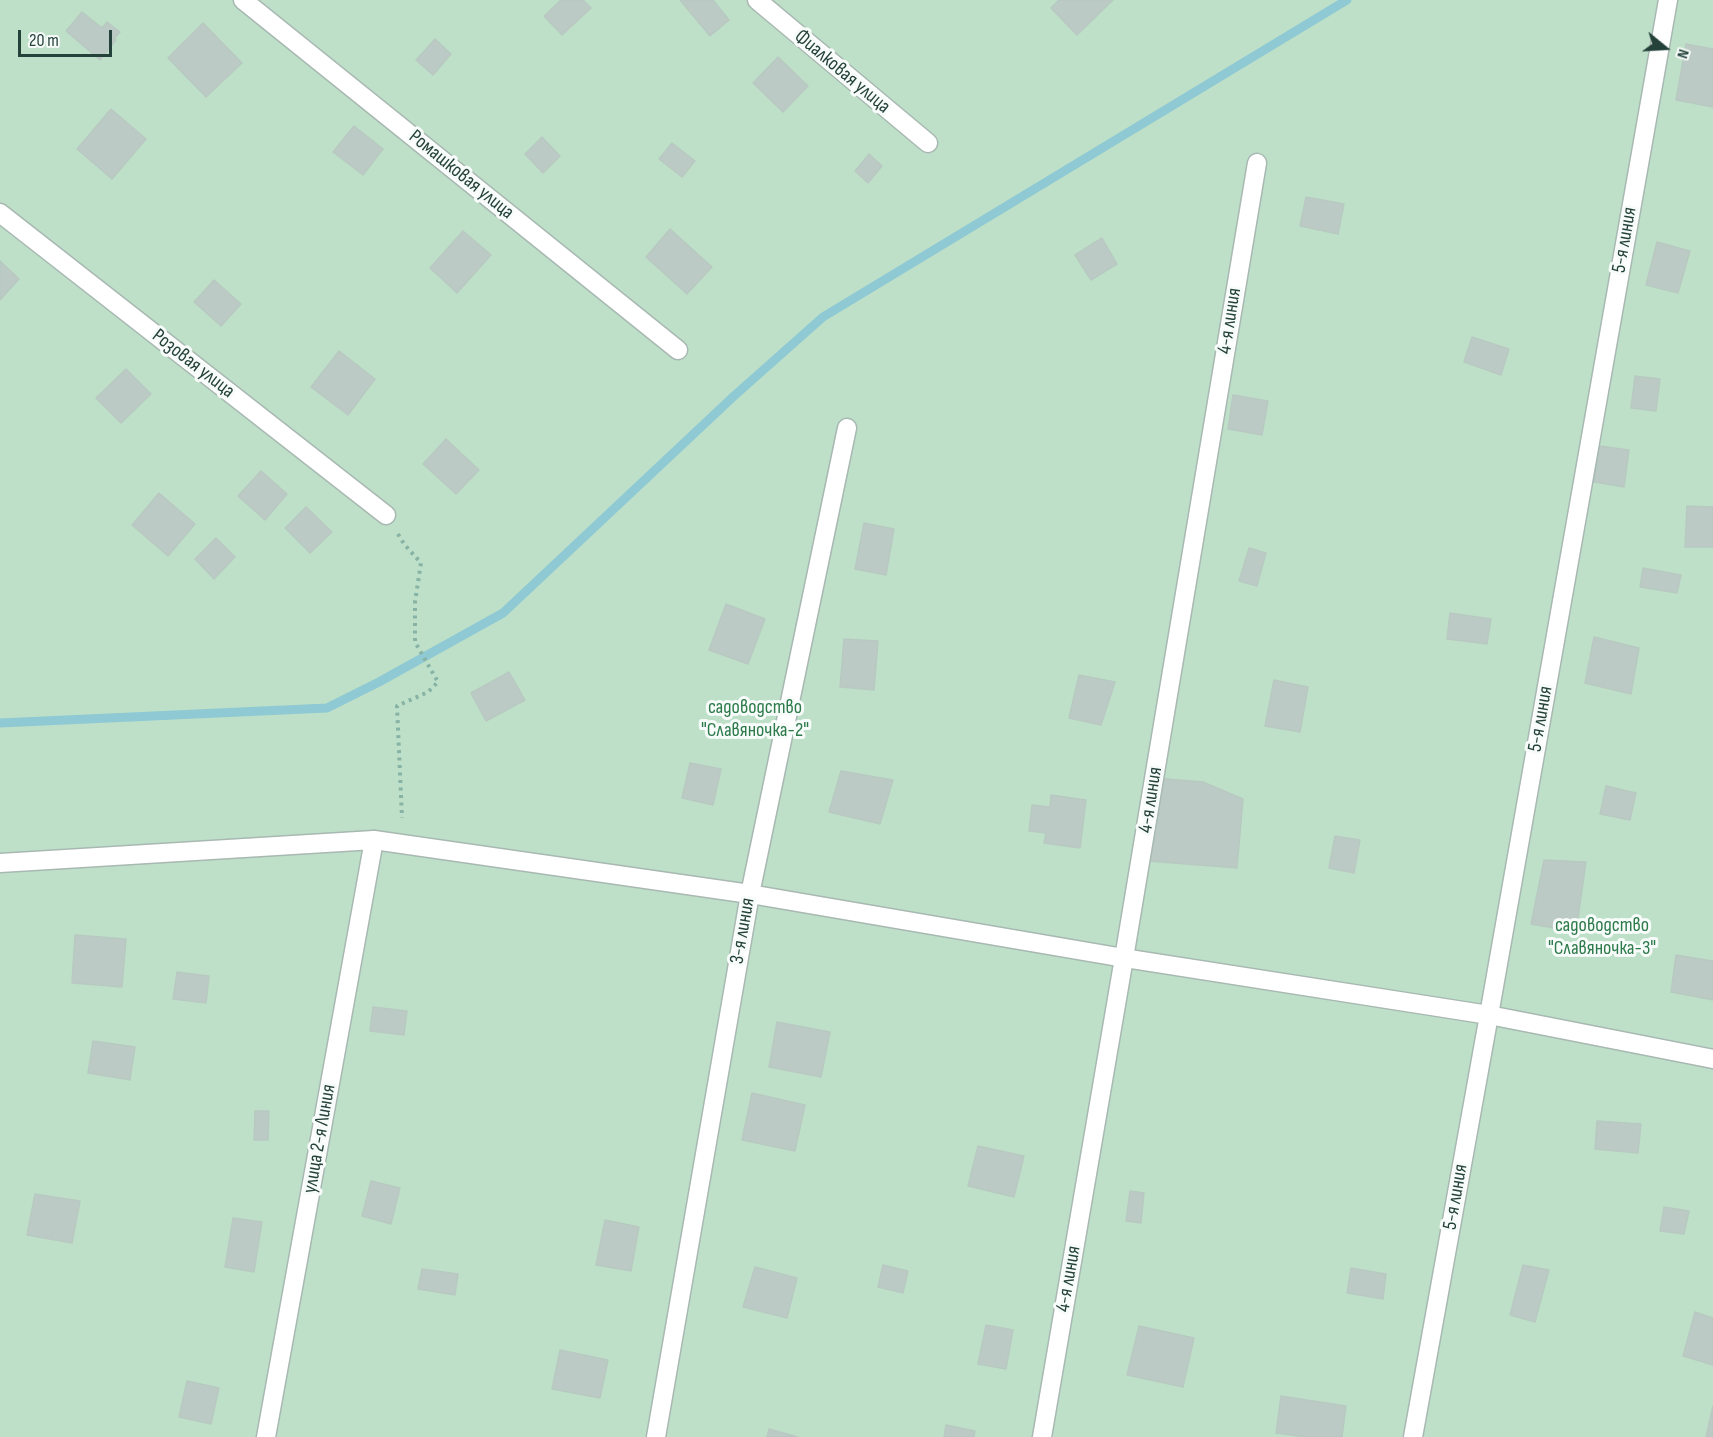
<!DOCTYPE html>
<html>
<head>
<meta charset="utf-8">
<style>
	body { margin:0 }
	#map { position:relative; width:1713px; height:1437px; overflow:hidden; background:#e6efeb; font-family:"Sofia Sans Condensed",sans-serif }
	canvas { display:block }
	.north { position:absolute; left:1635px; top:18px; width:60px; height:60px; -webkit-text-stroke:4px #f7fbf9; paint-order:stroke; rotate:108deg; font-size:16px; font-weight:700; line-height:24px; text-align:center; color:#24423a }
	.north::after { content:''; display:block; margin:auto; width:21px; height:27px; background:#24423a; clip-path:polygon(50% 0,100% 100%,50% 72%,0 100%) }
	.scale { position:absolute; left:18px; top:30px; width:94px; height:27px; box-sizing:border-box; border:3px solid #24423a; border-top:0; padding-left:8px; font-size:18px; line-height:21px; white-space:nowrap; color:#24423a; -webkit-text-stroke:4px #f7fbf9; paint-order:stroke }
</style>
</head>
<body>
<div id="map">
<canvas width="1713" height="1437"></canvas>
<div class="north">N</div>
<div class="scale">20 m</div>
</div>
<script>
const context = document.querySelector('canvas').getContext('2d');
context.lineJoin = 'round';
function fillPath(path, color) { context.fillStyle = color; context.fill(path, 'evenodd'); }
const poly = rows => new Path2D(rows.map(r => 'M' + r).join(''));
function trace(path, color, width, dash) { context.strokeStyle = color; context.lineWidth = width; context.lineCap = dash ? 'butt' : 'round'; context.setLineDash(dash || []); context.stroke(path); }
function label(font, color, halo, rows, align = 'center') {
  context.font = font + ' "Sofia Sans Condensed",sans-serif'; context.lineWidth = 6; context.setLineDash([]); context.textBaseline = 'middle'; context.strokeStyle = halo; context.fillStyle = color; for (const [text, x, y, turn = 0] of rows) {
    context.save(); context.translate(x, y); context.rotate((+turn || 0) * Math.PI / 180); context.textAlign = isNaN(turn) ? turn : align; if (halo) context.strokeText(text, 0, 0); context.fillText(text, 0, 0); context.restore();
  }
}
fillPath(poly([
	[0,0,1713,0,1713,1437,0,1437]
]), '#bfe0c8');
trace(poly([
	[0,723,327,708,379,682,503,613,734,396,823,317,1347,0]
]), '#8ec9d4', 9);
const building = poly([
	[561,0,583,0,591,8,562,35,544,16,561,0],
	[680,0,713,0,729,20,710,36,680,0],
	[1059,0,1113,0,1077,35,1051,8,1059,0],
	[82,12,102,28,107,22,120,32,114,39,116,40,100,60,66,31,82,12],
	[203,23,242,63,206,97,168,58,203,23],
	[435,39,451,54,433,75,416,60,435,39],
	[1686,44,1713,49,1713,107,1676,100,1686,44],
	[778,57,808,86,783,112,753,83,778,57],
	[111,109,146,139,112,179,77,149,111,109],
	[354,126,383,149,363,175,333,152,354,126],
	[542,137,560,156,543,173,525,154,542,137],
	[672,143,695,161,682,177,659,159,672,143],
	[869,154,882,166,868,183,855,171,869,154],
	[1306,197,1344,204,1338,234,1300,226,1306,197],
	[670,229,712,267,687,294,646,257,670,229],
	[463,231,491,255,457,293,430,268,463,231],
	[1102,238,1117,264,1091,280,1075,255,1102,238],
	[1657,242,1690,251,1678,293,1646,285,1657,242],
	[0,261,19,279,0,300,0,261],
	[214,280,241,304,221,326,194,302,214,280],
	[1472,337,1509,349,1501,375,1464,362,1472,337],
	[339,351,375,379,348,415,311,387,339,351],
	[126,369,151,394,121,423,96,398,126,369],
	[1635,376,1660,379,1656,411,1631,408,1635,376],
	[1233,395,1268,401,1262,435,1228,429,1233,395],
	[446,439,479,470,456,494,423,464,446,439],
	[1600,446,1629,450,1624,487,1594,482,1600,446],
	[261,471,287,494,265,520,238,496,261,471],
	[159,493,195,524,168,556,132,525,159,493],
	[1687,506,1713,507,1713,547,1685,547,1687,506],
	[306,507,332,532,310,553,285,528,306,507],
	[864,523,894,529,886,575,855,569,864,523],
	[216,538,235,557,214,579,195,559,216,538],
	[1249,548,1266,553,1257,586,1239,581,1249,548],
	[1643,568,1681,575,1677,593,1640,587,1643,568],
	[726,604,765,619,748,664,709,650,726,604],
	[1450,613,1491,619,1487,644,1447,639,1450,613],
	[1594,637,1639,648,1631,694,1585,683,1594,637],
	[844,639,878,641,874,690,840,687,844,639],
	[509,672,525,700,486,721,471,693,509,672],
	[1079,675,1115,682,1101,725,1069,718,1079,675],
	[1274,680,1308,687,1300,732,1265,726,1274,680],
	[690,763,721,769,713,805,682,798,690,763],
	[841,771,893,780,880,824,829,812,841,771],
	[1154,778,1203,782,1243,799,1237,868,1147,861,1154,778],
	[1606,786,1636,793,1630,820,1600,814,1606,786],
	[1051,795,1086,800,1080,848,1044,843,1046,833,1029,831,1032,805,1050,807,1051,795],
	[1335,836,1360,840,1354,873,1329,868,1335,836],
	[1544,860,1586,862,1576,932,1531,924,1544,860],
	[75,935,126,939,122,987,72,983,75,935],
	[1676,955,1713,961,1713,1000,1671,992,1676,955],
	[177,972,209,976,206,1003,173,999,177,972],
	[373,1007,407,1011,404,1035,370,1031,373,1007],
	[777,1022,830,1032,821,1077,769,1067,777,1022],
	[93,1041,135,1047,130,1080,88,1073,93,1041],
	[752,1093,805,1105,795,1151,742,1140,752,1093],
	[255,1111,269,1111,268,1140,254,1140,255,1111],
	[1597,1121,1641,1124,1638,1153,1595,1149,1597,1121],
	[978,1146,1024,1156,1014,1197,968,1186,978,1146],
	[371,1181,400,1188,391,1224,362,1216,371,1181],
	[1130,1191,1144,1193,1141,1223,1126,1221,1130,1191],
	[35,1194,80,1201,72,1243,27,1235,35,1194],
	[1664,1207,1689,1211,1684,1234,1660,1231,1664,1207],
	[233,1218,262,1222,254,1272,225,1267,233,1218],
	[605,1220,639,1227,631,1271,596,1265,605,1220],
	[883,1265,908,1271,903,1293,878,1287,883,1265],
	[1523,1265,1549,1270,1535,1322,1510,1315,1523,1265],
	[755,1267,797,1278,787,1318,743,1307,755,1267],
	[1351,1268,1386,1274,1383,1299,1347,1293,1351,1268],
	[422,1269,458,1274,455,1295,418,1289,422,1269],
	[1695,1312,1713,1318,1713,1365,1683,1356,1695,1312],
	[986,1325,1013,1330,1006,1369,978,1364,986,1325],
	[1139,1326,1194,1338,1183,1387,1127,1375,1139,1326],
	[560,1350,608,1360,600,1398,552,1389,560,1350],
	[187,1381,219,1388,211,1424,179,1417,187,1381],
	[1281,1396,1346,1406,1342,1437,1305,1437,1276,1433,1281,1396],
	[1713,1406,1713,1437,1706,1437,1713,1406],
	[946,1425,975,1431,974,1437,944,1437,946,1425],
	[769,1429,798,1437,767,1437,769,1429]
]);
fillPath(building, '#bbcac4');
trace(building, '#b8c9c2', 1.5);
const lane = poly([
	[243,0,678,350],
	[757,0,928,143],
	[0,213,386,515],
	[266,1437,374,840],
	[656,1437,750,894,847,428],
	[1042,1437,1124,958,1257,163],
	[1413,1437,1489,1015,1668,0]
]);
const street = poly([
	[0,863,374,840,750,894,1124,958,1489,1015,1713,1059]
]);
trace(lane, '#a8b8b2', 21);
trace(street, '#a8b8b2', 21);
trace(poly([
	[398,534,404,544,421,563,415,602,415,642,438,682,428,692,397,706,402,818]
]), '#86b3a5', 4, [3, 4.5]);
trace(lane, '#fff', 18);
trace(street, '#fff', 18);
label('20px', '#24423a', '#f7fbf9', [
	["Фиалковая улица",842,72,40],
	["Ромашковая улица",461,175,39],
	["5-я линия",1625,240,-80],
	["4-я линия",1230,321,-81],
	["Розовая улица",193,364,38],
	["5-я линия",1541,719,-80],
	["4-я линия",1151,800,-81],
	["3-я линия",743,931,-80],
	["улица 2-я Линия",320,1139,-80],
	["5-я линия",1456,1197,-80],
	["4-я линия",1069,1279,-80]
]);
label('20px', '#2d7a4b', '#f7fbf9', [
	["садоводство",755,708],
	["\"Славяночка-2\"",755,731],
	["садоводство",1602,926],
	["\"Славяночка-3\"",1602,949]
]);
</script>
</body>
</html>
